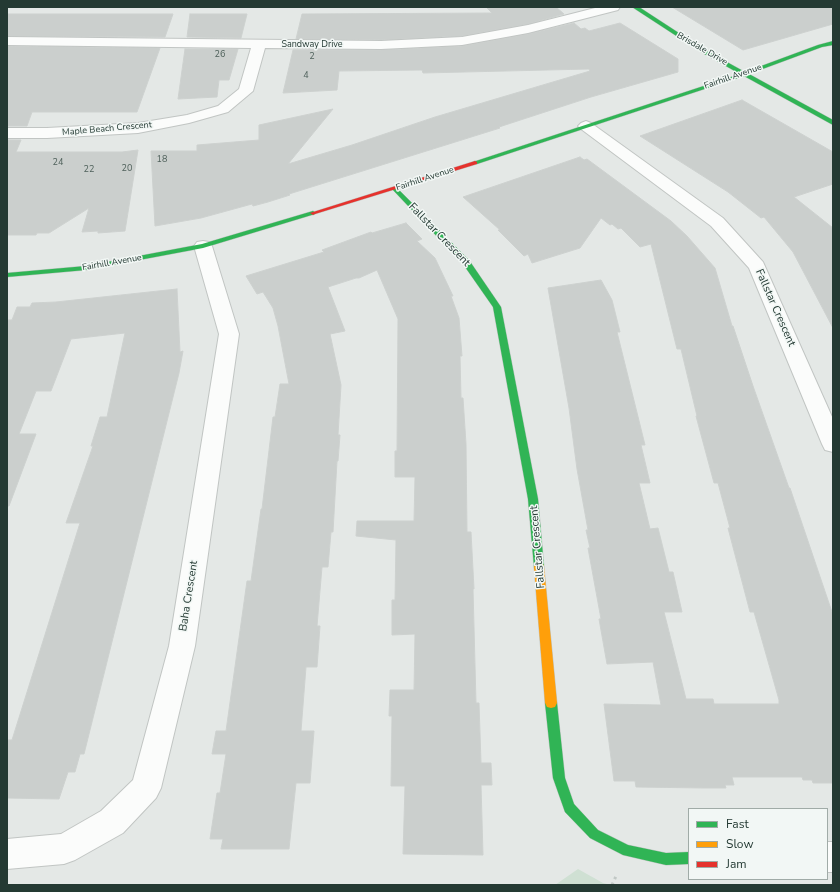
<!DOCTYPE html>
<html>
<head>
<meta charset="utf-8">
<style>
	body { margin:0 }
	#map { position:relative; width:840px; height:892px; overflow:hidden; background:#e4e8e6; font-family:"Nunito Sans",sans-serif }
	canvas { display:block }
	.frame { position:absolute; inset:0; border:8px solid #243a33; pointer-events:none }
	.legend { position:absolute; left:688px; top:808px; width:140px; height:72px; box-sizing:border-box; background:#f2f7f5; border:1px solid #a0aba7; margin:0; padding:5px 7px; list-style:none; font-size:12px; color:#243a33 }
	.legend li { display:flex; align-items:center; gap:8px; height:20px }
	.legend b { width:20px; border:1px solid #a0aba7 }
</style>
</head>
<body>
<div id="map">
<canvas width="840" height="892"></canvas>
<div class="frame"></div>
<ul class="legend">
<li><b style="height:5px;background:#30b455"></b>Fast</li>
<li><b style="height:5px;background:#ff9f0a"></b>Slow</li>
<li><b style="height:5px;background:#e5322d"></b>Jam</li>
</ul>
</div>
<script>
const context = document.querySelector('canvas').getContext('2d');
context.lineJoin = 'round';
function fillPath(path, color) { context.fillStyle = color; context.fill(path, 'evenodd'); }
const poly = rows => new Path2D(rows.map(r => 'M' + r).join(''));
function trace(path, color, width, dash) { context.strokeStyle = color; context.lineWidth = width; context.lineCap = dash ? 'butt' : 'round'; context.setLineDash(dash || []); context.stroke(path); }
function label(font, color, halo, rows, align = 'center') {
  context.font = font + ' "Nunito Sans",sans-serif'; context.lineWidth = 3; context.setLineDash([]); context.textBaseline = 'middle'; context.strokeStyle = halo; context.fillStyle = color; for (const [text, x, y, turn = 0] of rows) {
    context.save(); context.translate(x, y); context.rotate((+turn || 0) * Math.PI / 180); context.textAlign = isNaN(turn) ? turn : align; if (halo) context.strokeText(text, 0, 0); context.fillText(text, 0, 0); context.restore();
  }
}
fillPath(poly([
	[578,869,603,883,611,885,555,885]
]), '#cfe0d3');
const building = poly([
	[486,7,556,7,564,14,528,24,462,36,381,40,296,39,302,14,492,13,486,7],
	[672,7,833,7,833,24,743,50,672,7],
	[7,14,173,14,165,37,7,36,7,14],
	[190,14,247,14,241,38,187,37,190,14],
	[574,23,581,29,585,28,589,31,620,23,678,59,678,72,591,97,499,127,500,128,289,194,290,195,268,202,253,206,252,204,201,218,155,226,151,151,197,151,197,145,259,140,259,125,333,109,288,164,352,145,435,117,590,71,589,69,423,73,422,70,339,71,337,90,283,93,293,50,381,50,462,46,528,34,574,23],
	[7,46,160,48,137,112,32,112,27,126,7,126,7,46],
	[185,49,238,49,229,80,219,80,217,97,178,99,185,49],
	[742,100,833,152,833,184,794,197,833,228,833,328,793,252,764,217,761,218,728,192,640,136,742,100],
	[7,140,21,140,16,152,122,152,138,150,125,231,98,233,98,231,82,232,89,208,49,233,37,233,36,235,7,235,7,140],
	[580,157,584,160,587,159,671,221,687,236,715,268,732,326,733,326,753,386,789,488,790,488,833,615,833,783,813,783,812,780,803,780,802,777,732,777,734,785,725,785,726,788,704,788,636,787,635,781,614,781,604,704,661,705,653,662,607,664,599,619,601,619,588,548,590,548,586,530,588,530,577,469,569,408,548,288,601,280,612,300,620,332,617,332,645,445,641,445,650,483,639,483,650,529,658,528,669,572,673,572,682,612,664,612,686,699,713,699,714,704,779,704,779,700,754,612,750,612,728,528,730,528,718,483,714,483,696,416,697,416,681,349,677,349,651,244,640,247,621,228,618,229,612,224,610,225,601,218,580,248,532,263,528,254,524,256,498,230,500,230,463,197,580,157],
	[406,223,422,239,417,241,435,258,453,296,451,296,459,318,462,356,460,356,461,398,463,398,466,444,467,532,471,532,474,589,473,589,476,703,479,703,481,763,491,763,492,785,481,785,483,855,403,854,405,786,391,786,392,716,389,716,390,690,414,690,415,634,392,635,392,600,395,600,396,540,356,536,357,521,414,521,415,477,395,477,395,451,397,451,398,319,377,270,359,278,356,278,328,287,345,331,330,334,341,385,338,435,340,435,338,461,337,461,333,532,331,532,328,567,322,567,317,626,320,626,317,667,306,667,301,731,314,731,310,783,296,783,289,849,221,849,223,839,210,839,217,793,220,793,226,754,212,754,216,731,226,731,247,581,251,581,261,509,262,509,273,417,275,417,280,384,289,384,278,326,273,308,263,292,257,294,246,276,324,252,322,250,371,232,372,233,406,223],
	[177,289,180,352,183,351,179,373,84,754,80,754,75,772,68,772,59,799,7,798,7,740,12,740,80,523,66,523,93,446,91,446,100,417,107,417,125,333,71,339,51,391,36,391,19,434,36,434,9,506,7,506,7,320,12,320,17,307,30,307,32,303,56,302,177,289]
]);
fillPath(building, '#cbcfcd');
trace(building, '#cdd1cf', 1);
const street = poly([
	[599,7,620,7,618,10,528,33,462,45,381,49,265,48,253,91,228,112,189,123,138,133,47,138,7,138,7,128,47,128,138,123,187,115,218,106,239,89,251,48,7,45,7,37,381,41,462,37,528,25,599,7],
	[586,121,591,123,723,218,763,262,833,419,833,452,825,450,822,444,749,268,711,226,581,129,578,126,581,123,586,121],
	[203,241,209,242,212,246,239,334,195,646,161,788,156,798,123,833,75,860,64,864,7,869,7,839,61,834,101,811,133,780,169,646,219,334,194,246,197,242,203,241],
	[827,842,833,842,833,872,827,872,827,842]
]);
const fast = poly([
	[632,7,639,7,705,50,745,72,818,45,833,41,833,45,822,47,749,74,833,120,833,125,744,76,477,164,473,164,473,162,740,74,701,52,632,7],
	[395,187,397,188,469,260,501,307,538,499,544,567,543,570,539,571,535,570,534,567,528,499,493,307,463,264,393,190,392,189,395,187],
	[313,211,316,213,315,214,203,248,86,270,7,277,7,273,86,266,202,244,313,211],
	[551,698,555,699,557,703,565,778,574,804,598,830,628,845,666,853,689,852,689,864,666,865,623,855,590,838,565,812,553,778,545,703,547,699,551,698]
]);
const slow = poly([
	[539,563,543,564,544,567,557,703,555,707,551,708,547,707,545,703,534,567,535,564,539,563]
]);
const jam = poly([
	[475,161,477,162,477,164,315,214,313,215,310,213,475,161]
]);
trace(street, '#c1c5c3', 2);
trace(fast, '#c0c6c3', 1);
trace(slow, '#c0c6c3', 1);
trace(jam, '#c0c6c3', 1);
trace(poly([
	[612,885,616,876]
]), '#c1c8c5', 3, [2.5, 4]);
fillPath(street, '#fbfcfb');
fillPath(fast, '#30b455');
fillPath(slow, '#ff9f0a');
fillPath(jam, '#e5322d');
label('9px', '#243a33', '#f2f7f5', [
	["Sandway Drive",312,45],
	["Brisdale Drive",702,49,30],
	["Fairhill Avenue",733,77,-19],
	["Maple Beach Crescent",107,129,-5],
	["Fairhill Avenue",425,179,-18],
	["Fairhill Avenue",112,263,-10]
]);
label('9px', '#4e605a', null, [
	["26",220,55],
	["2",312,57],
	["4",306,76],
	["18",162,160],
	["24",58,163],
	["20",127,169],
	["22",89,170]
]);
label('11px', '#243a33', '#f2f7f5', [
	["Fallstar Crescent",439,235,46],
	["Fallstar Crescent",775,308,66],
	["Fallstar Crescent",538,547,-95],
	["Baha Crescent",189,596,-81]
]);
</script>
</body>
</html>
